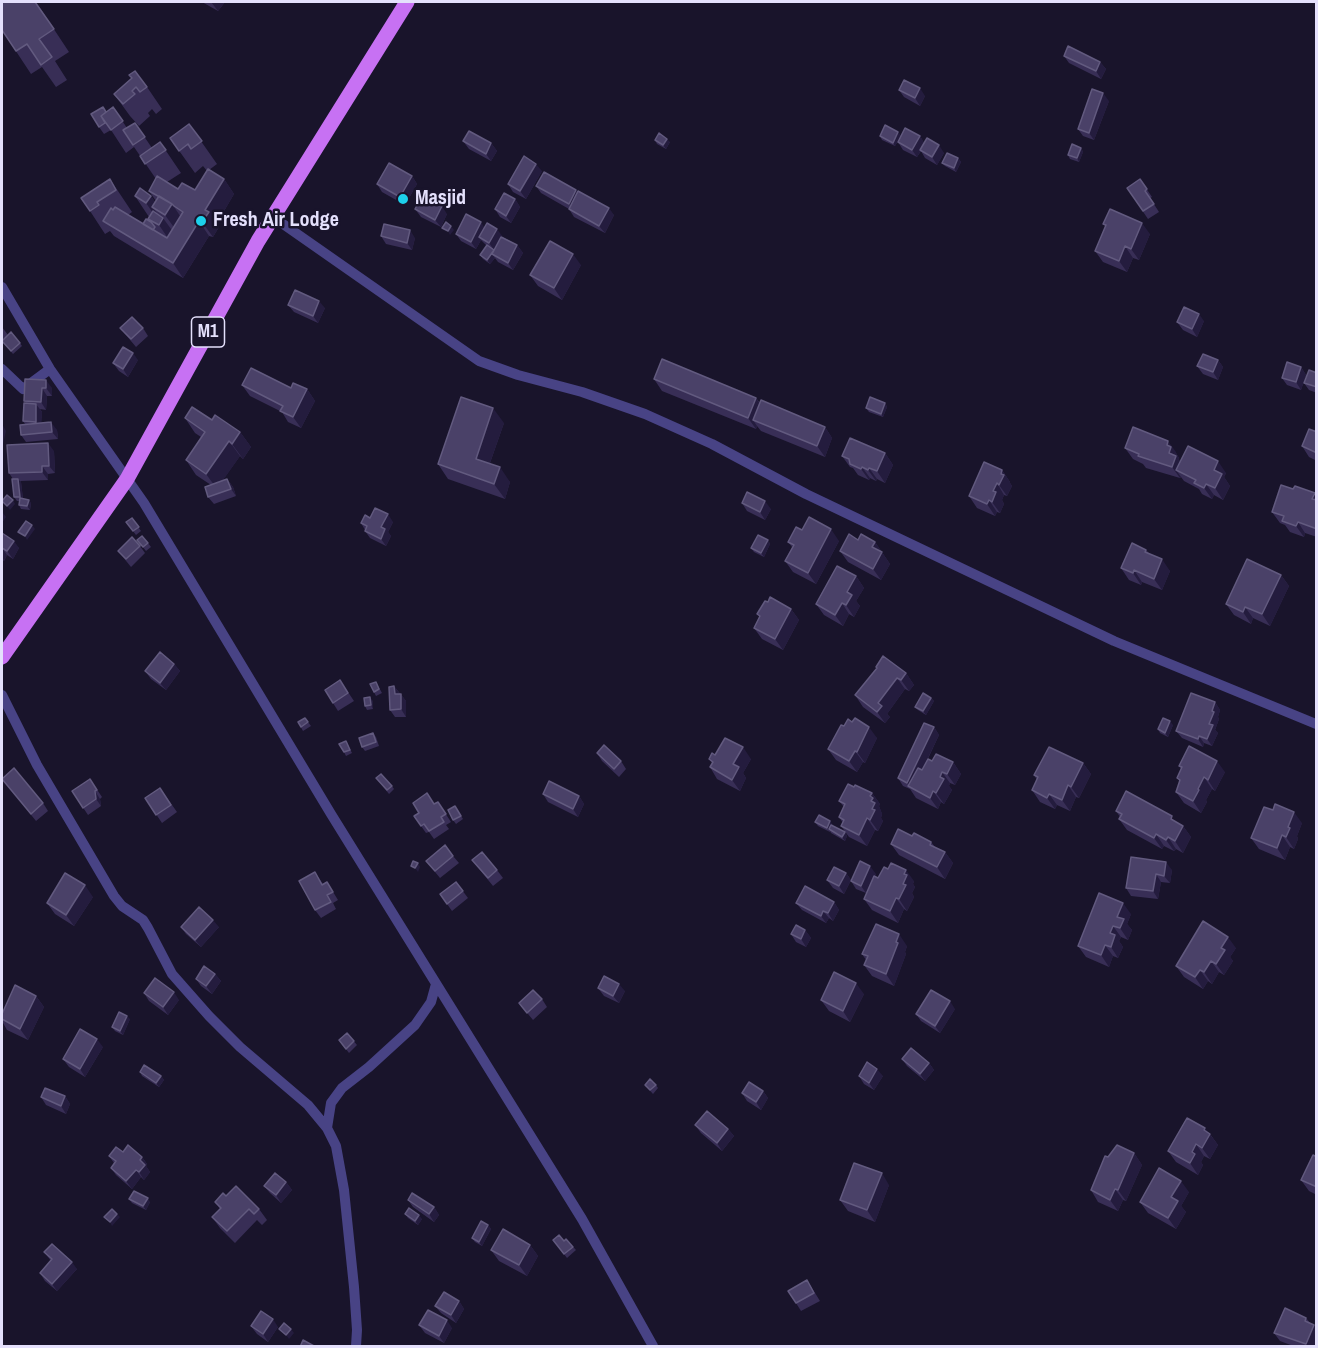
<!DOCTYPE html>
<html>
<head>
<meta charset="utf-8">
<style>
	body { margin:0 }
	#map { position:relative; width:1318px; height:1348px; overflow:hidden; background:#19142b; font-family:"Archivo Narrow",sans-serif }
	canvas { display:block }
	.frame { position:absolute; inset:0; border:3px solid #e4e0fc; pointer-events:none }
</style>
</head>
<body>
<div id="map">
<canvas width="1318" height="1348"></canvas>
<div class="frame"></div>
</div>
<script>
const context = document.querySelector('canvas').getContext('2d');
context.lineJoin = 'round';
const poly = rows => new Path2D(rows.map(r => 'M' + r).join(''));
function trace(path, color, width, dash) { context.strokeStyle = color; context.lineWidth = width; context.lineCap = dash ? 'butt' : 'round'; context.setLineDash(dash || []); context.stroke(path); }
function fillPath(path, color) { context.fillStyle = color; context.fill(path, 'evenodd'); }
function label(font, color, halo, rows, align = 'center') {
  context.font = font + ' "Archivo Narrow",sans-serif'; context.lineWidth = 5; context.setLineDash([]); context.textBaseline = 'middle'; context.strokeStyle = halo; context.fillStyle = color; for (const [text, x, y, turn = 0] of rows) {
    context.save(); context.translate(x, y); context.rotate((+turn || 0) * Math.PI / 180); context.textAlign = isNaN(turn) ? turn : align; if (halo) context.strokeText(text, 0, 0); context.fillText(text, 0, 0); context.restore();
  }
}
trace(poly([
	[273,217,479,361,518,375,582,392,645,414,712,444,806,494,1114,641,1316,724],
	[2,287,50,369,144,503,331,814,582,1219,653,1346],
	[2,369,23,389,50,369],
	[2,695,37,765,114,896,122,906,143,920,148,928,172,974,209,1016,240,1047,308,1105,327,1128,336,1146,344,1190,354,1287,357,1330,356,1346],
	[327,1128,331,1103,342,1088,369,1067,415,1025,431,1002,436,984]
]), '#484385', 10);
trace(poly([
	[2,657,127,479,258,241,407,2]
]), '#c771f3', 15);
fillPath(poly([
	[36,2,69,52,55,61,67,80,56,87,42,67,31,74,2,30],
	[202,2,225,2,218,11],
	[1064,56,1100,62,1106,69,1101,79,1069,63],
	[132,78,147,87,162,109,156,114,152,109,148,113,150,116,139,126,130,116,114,94],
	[899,90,925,96,920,106,904,97],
	[1109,101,1094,140,1083,136,1078,129],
	[113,107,127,128,135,123,152,148,160,142,181,173,167,182,178,189,195,190,207,171,203,166,195,173,170,138,189,124,217,164,209,170,224,179,234,194,217,223,219,227,213,237,209,236,183,278,114,236,110,231,105,234,90,211,110,179,132,212,128,215,143,224,151,222,148,219,149,217,135,196,151,196,155,202,156,201,149,191,156,179,134,147,126,153,111,130,104,134,99,127,106,112],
	[898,132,901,136,895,146,882,140,880,136],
	[920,136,924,143,944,153,937,165,925,158,921,151,917,157,903,150,898,142],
	[655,140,670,142,666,149,657,144],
	[463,141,491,143,497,151,491,161,469,149],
	[1081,148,1083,152,1079,162,1070,159,1068,155],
	[958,158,961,162,956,172,945,166,942,163],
	[542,171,526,199,513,192,508,184],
	[412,176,417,184,405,205,382,192,377,184],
	[1140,179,1152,197,1150,198,1159,212,1148,219,1127,188],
	[536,186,578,192,614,215,605,233,574,217,569,209,541,193],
	[515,199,520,207,511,223,500,217,495,209],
	[415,209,447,214,441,227,421,217],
	[1103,224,1150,234,1139,260,1133,258,1127,272,1103,262,1095,251,1106,227],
	[485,227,517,245,523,253,513,270,498,262,495,258,490,264,483,259,480,255,487,246,481,240,476,249,461,241,456,234],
	[381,236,415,238,412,250,386,244],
	[581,265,562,300,538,286,530,275],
	[288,305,325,308,318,323,294,312],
	[1204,321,1197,337,1183,330,1177,322],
	[2,327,8,335,20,343,22,346,13,354,4,343,2,345],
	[120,328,143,328,148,336,136,347],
	[138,360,128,377,119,371,113,363],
	[1218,360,1223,367,1218,380,1203,374,1197,366],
	[1301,367,1306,375,1301,390,1287,385,1282,378],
	[1317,373,1317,393,1309,390,1304,383],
	[25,379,52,388,52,396,47,396,46,410,40,409,42,412,41,423,57,430,58,439,26,442,21,435,25,424,23,421,26,403,24,401],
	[654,379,756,398,760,403,825,427,832,438,825,457,761,431,757,426,756,429,662,391],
	[242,385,307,389,315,401,301,428,288,422,282,412,250,396],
	[885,403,887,407,883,417,869,412,866,408],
	[185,418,212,420,240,432,251,447,243,459,240,456,222,481,227,479,233,487,236,496,214,504,208,497,211,485,196,475,186,460,201,437,195,433],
	[504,423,490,463,510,482,505,499,448,479,438,464],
	[1316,432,1317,432,1317,461,1309,457,1302,446],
	[1125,448,1176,452,1176,453,1179,458,1179,460,1180,461,1226,473,1224,477,1230,486,1223,500,1214,495,1212,499,1202,494,1199,489,1184,481,1181,477,1180,478,1146,468,1143,464,1133,459],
	[54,451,55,473,48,474,48,480,20,481,21,482,23,499,31,503,30,510,21,509,19,505,19,501,17,501,14,497,13,479,9,473],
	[885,453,893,465,885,483,877,479,876,481,870,478,869,480,858,475,853,468,850,467,842,456],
	[1002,470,1010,482,1010,483,1012,486,1007,496,1004,495,1002,500,1004,504,1000,513,997,512,995,516,977,508,969,496],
	[1293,489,1315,493,1317,496,1317,537,1305,533,1304,537,1290,532,1285,525,1280,523,1272,512],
	[742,503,771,509,765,520,747,511],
	[132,518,141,531,136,535,126,522],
	[370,518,393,522,388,532,391,536,386,546,370,538,365,531,365,530,361,523],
	[802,530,839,541,816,584,793,572,785,561,792,547,788,542],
	[2,533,19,548,13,559,7,555,4,561,2,559],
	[137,540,148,543,151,547,146,551],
	[768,540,770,544,764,557,754,552,751,548],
	[858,540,875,542,890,564,881,580,848,562,840,551],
	[140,546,145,553,131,567,118,551],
	[1146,550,1149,553,1170,571,1162,590,1142,582,1141,585,1129,580,1121,568],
	[1281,575,1289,586,1270,626,1253,618,1251,624,1234,615,1226,604],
	[856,576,864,588,856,601,860,606,854,617,849,614,843,626,824,615,816,604],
	[768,602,791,609,799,620,783,650,762,639,754,628,760,617,757,614],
	[174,664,180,671,166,690,151,679,145,671],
	[876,667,906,673,914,685,909,691,905,689,887,714,890,717,885,723,863,707,855,695,877,668],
	[340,680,354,701,338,711,333,703],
	[376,682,382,693,376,696,374,692],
	[394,686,406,701,406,717,395,717,390,710],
	[931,698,934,701,926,715,918,710,915,707],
	[373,701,373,709,367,710,365,706],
	[1215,702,1220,710,1218,717,1219,719,1215,730,1218,733,1212,746,1204,743,1203,747,1182,738,1176,731],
	[305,718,311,726,303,731,298,722],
	[852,722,877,738,865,763,863,762,857,772,836,760,828,749,844,726],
	[1173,725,1168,737,1160,733,1158,729],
	[934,727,939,735,925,765,932,761,953,762,961,774,955,785,950,783,949,786,952,790,944,804,941,802,938,809,916,798,910,789,903,786,898,778],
	[373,733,376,737,379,746,365,751,362,747],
	[346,741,352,753,346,756,344,752],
	[597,753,621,761,626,769,619,777,602,761],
	[715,755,751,759,743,773,746,778,740,791,717,779,710,767,712,763,709,759],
	[1083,763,1091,774,1079,798,1076,797,1070,811,1057,805,1055,809,1040,802,1032,790,1037,780,1034,775],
	[1179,766,1225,772,1215,791,1212,789,1206,800,1207,802,1201,813,1184,803,1176,792,1180,782,1177,778,1181,769],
	[376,778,392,786,394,789,389,794],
	[2,779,43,803,48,811,36,821],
	[90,779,102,797,100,799,101,806,88,815,72,791],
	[854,787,872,793,880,804,879,806,882,814,881,818,883,821,878,831,875,830,867,846,849,837,841,826,843,823,839,817,844,807,839,801],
	[160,788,177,812,162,823,145,798],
	[543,794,579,796,584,804,578,817,548,802],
	[438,802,451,822,446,825,449,829,434,839,429,832,426,833,414,816],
	[455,806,463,819,456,824,453,820],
	[1116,811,1177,823,1183,826,1191,837,1183,853,1176,849,1174,851,1164,846,1162,849,1127,830,1119,819,1120,817],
	[815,822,833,825,833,826,845,832,847,836,845,841,831,833,830,831,830,832,818,826],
	[1302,823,1297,836,1298,839,1294,849,1290,847,1285,860,1259,849,1251,838],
	[912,836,931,842,935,847,945,852,953,863,945,879,899,855,891,844],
	[453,856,459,863,440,878,426,861],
	[1131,857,1172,870,1170,883,1161,882,1158,899,1131,896,1126,888],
	[472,860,497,870,503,878,493,886],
	[315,872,323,884,327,882,338,900,333,903,336,909,321,918,315,910],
	[846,873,851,880,844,894,833,888,827,880],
	[876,874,866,893,856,889,851,881],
	[878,878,914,881,913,884,915,887,912,893,914,897,907,911,904,909,898,923,872,910,864,899],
	[456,882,468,898,452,911,440,894],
	[93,897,74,926,55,914,47,903],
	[834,902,839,910,833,921,829,918,826,923,802,910,796,903],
	[1131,914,1127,924,1132,930,1128,940,1121,937,1119,941,1123,947,1118,958,1113,956,1109,967,1086,957,1078,946],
	[181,927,219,927,201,947,186,934],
	[805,930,811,938,806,947,796,942,791,934],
	[907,946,905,952,906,954,894,986,872,976,864,965,866,960,862,954],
	[1236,948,1230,957,1233,961,1224,975,1219,972,1212,984,1208,981,1203,989,1184,977,1176,966],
	[215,974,221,981,212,994,201,986,196,979],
	[598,988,625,991,619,1003,604,996],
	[144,993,179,1000,168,1015,149,1001],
	[864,994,850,1022,829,1011,821,1000],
	[36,996,44,1007,28,1040,7,1030,2,1021,2,1014],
	[542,999,547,1007,533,1020,519,1003],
	[955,1009,940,1033,921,1021,916,1014],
	[130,1019,123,1035,115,1031,112,1027],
	[347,1033,357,1045,349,1053,339,1040],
	[103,1047,85,1077,69,1067,63,1059],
	[902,1059,929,1063,934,1070,925,1081,907,1066],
	[140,1072,161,1076,164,1080,159,1087,142,1076],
	[859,1076,883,1076,874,1090,864,1084],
	[645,1085,656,1085,658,1088,653,1094],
	[763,1091,768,1098,761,1110,747,1101,742,1093],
	[65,1096,70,1104,66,1114,46,1105,41,1097],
	[695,1125,728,1129,734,1136,722,1151,701,1133],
	[1208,1133,1210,1134,1218,1145,1210,1159,1204,1156,1201,1162,1203,1165,1198,1175,1176,1162,1168,1151],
	[123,1152,142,1157,147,1164,146,1166,150,1172,144,1180,141,1177,132,1189,116,1175,111,1168,114,1163,109,1156],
	[1134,1153,1142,1165,1126,1201,1123,1200,1118,1211,1098,1202,1091,1190,1108,1157],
	[1317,1157,1317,1195,1309,1191,1301,1180],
	[286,1182,292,1190,281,1203,270,1193,264,1186],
	[889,1185,875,1222,848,1211,840,1200],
	[1189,1192,1181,1206,1186,1212,1176,1229,1148,1213,1140,1202],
	[129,1199,150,1202,146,1210,132,1203],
	[408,1200,434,1207,439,1215,434,1222,413,1207],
	[215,1202,259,1209,267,1220,262,1225,257,1220,235,1243,220,1228,212,1217,220,1209],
	[405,1214,422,1219,418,1225,408,1218],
	[488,1225,491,1229,482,1246,475,1242,472,1238],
	[566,1239,576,1250,567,1258,553,1240,564,1241],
	[530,1245,538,1256,527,1276,499,1261,491,1250],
	[44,1252,77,1269,57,1291,45,1281,40,1273,51,1261],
	[807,1280,820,1301,801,1311,796,1303],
	[459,1301,464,1309,456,1323,441,1313,435,1306],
	[1306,1318,1311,1324,1314,1325,1317,1329,1317,1340,1314,1347,1296,1347,1280,1341,1274,1333],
	[419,1325,452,1328,444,1343,425,1333],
	[251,1326,278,1327,268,1342,257,1334]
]), '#382e56');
fillPath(poly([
	[211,2,225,2,218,11],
	[1100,62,1106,69,1101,79,1096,71],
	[920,88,925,96,920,106,915,98],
	[1103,93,1109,101,1094,140,1089,133],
	[898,132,901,136,895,146,893,143],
	[920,136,925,144,917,157,912,150],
	[667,139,670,142,666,149,663,145],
	[491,143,497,151,491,161,486,154],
	[939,145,944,153,937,165,932,157],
	[1081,148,1083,152,1079,162,1077,158],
	[958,158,961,162,956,172,954,168],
	[536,164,542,171,526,199,520,191],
	[412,176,417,184,405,205,400,197],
	[224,179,234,194,217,223,219,227,213,237,202,222,205,210],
	[576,190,582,197,574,211,569,204],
	[151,196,163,214,152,207,162,220,163,218,179,240,174,247,159,225,160,223,146,203],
	[515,199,520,207,511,223,506,216],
	[172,204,187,226,181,237,165,215],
	[442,206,447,214,441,227,435,220],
	[609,208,614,215,605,233,599,226],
	[199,221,209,236,183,278,173,263],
	[481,222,486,230,479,237,481,240,476,249,471,242],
	[1142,223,1150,234,1139,260,1131,249],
	[451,226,454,230,450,235,448,231],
	[497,229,503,237,494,250,489,243],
	[410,230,415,238,412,250,407,243],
	[517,245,523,253,513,270,508,263],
	[1125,246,1133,258,1127,272,1119,261],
	[494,250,492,254,495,258,490,264,487,260],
	[573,254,581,265,562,300,554,288],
	[319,301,325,308,318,323,313,316],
	[1199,314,1204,321,1197,337,1192,329],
	[133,353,138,360,128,377,123,369],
	[1218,360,1223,367,1218,380,1213,372],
	[1301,367,1306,375,1301,390,1296,382],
	[46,380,52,388,52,396,46,388],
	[42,388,47,396,46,410,41,402],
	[307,389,315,401,301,428,293,417],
	[756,398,764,410,753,420,757,426,756,429,748,418],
	[885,403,887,407,883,417,881,414],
	[36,404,42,412,41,429,36,422],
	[493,408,504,423,486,474,476,459],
	[51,422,57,430,58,439,52,432],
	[2,424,6,431,2,448],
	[825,427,832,438,825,457,817,446],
	[240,432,251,447,243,459,232,444],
	[229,441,240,456,217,489,206,474],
	[1168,441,1176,452,1176,453,1179,458,1179,460,1184,467,1176,470,1181,477,1180,478,1172,467,1167,445],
	[48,443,54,451,55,473,49,466],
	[885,453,893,465,885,483,877,471],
	[1218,461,1226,473,1224,477,1230,486,1223,500,1215,488,1214,470],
	[42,466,48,474,48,480,42,472],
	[500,467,510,482,505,499,494,484],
	[862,467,870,478,869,480,861,469],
	[869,468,877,479,876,481,868,470],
	[1002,470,1010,482,1010,483,1012,486,1007,496,999,485,1001,474],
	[18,479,21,482,23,500,20,497],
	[227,479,233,487,236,496,231,489],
	[997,483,1004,495,1002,500,1004,504,1000,513,992,502,993,491],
	[1206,484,1214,495,1212,499,1204,488],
	[1315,493,1317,496,1317,505,1312,499],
	[13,500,15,504,10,510,7,506],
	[29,500,31,503,30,510,27,506],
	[989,500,997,512,995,516,987,504],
	[765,501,771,509,765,520,760,512],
	[3,513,6,517,2,523,2,515],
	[388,514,393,522,388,532,391,536,386,546,381,539,381,527],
	[1298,522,1305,533,1304,537,1296,526],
	[32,525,35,529,27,540,25,536],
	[831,529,839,541,816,584,808,573],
	[768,540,770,544,764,557,761,553],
	[14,541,19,548,13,559,7,551],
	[875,542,890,564,881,580,873,569,872,547],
	[2,548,7,555,4,561,2,557],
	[1162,559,1170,571,1162,590,1154,579],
	[1134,570,1142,582,1141,585,1133,573],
	[1281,575,1289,586,1270,626,1262,614],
	[856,576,864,588,856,601,860,606,854,617,846,605,847,592],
	[842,603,849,614,843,626,835,615],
	[1245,607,1253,618,1251,624,1243,612],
	[791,609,799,620,783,650,775,639],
	[174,664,180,671,166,690,160,683],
	[906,673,914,685,909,691,901,680],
	[897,678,905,689,887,714,890,717,885,723,877,712,878,703],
	[394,686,400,694,395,694],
	[401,694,406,701,406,717,401,709],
	[370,697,373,701,373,709,371,705],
	[931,698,934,701,926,715,923,711],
	[1215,702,1220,710,1218,717,1219,719,1215,730,1218,733,1212,746,1207,739,1212,711],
	[1170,721,1173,725,1168,737,1165,733],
	[869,727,877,738,865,763,857,752],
	[934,727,939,735,913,789,911,788,907,783],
	[1199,736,1204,743,1203,747,1198,739],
	[743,747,751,759,743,773,746,778,740,791,732,780,733,764],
	[855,751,863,762,857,772,849,761],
	[1217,761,1225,772,1215,791,1208,780],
	[953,762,961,774,955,785,947,774],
	[1083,763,1091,774,1079,798,1071,787],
	[942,772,950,783,949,786,952,790,944,804,936,793,940,777],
	[1204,777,1212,789,1206,800,1207,802,1201,813,1193,801,1198,789],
	[1068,785,1076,797,1070,811,1062,800],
	[95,791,100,799,101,806,96,799],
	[933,791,941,802,938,809,930,798],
	[872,793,880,804,879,806,882,814,881,818,883,821,878,831,870,820,872,809,870,796],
	[1049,794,1057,805,1055,809,1047,798],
	[579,796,584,804,578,817,573,809],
	[1294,812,1302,823,1297,836,1298,839,1294,849,1286,837,1288,827],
	[867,818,875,830,867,846,859,835],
	[830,821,833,825,830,830,829,829,830,832,827,828],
	[1183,826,1191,837,1183,853,1175,841],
	[845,832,847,836,845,841,842,837],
	[1156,834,1164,846,1162,849,1154,838],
	[1282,835,1290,847,1285,860,1277,848],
	[1168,837,1176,849,1174,851,1166,840],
	[945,852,953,863,945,879,937,867],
	[1166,862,1172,870,1170,883,1164,876],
	[418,863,420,867,418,872,415,868],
	[870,866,876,874,866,893,861,886],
	[906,870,914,881,913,884,915,887,912,893,914,897,907,911,899,899,904,874],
	[846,873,851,880,844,894,839,886],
	[1156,874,1161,882,1158,899,1153,891],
	[85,885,93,897,74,926,66,915],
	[896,898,904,909,898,923,890,911],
	[834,902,839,910,833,921,828,913],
	[1123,903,1131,914,1127,924,1132,930,1128,940,1120,928,1117,917],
	[823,911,829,918,826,923,821,916],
	[213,920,219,927,201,947,195,940],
	[1113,926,1121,937,1119,941,1123,947,1118,958,1111,947,1110,933],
	[805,930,811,938,806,947,801,939],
	[899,934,907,946,905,952,906,954,894,986,886,974],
	[1228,937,1236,948,1230,957,1233,961,1224,975,1216,964,1221,948],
	[1105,945,1113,956,1109,967,1101,955],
	[1211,961,1219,972,1212,984,1204,972],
	[1200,970,1208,981,1203,989,1195,977],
	[215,974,221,981,212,994,206,986],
	[856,983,864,994,850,1022,843,1011],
	[619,984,625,991,619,1003,613,996],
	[174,992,179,1000,168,1015,163,1007],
	[36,996,44,1007,28,1040,20,1029],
	[950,1001,955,1009,940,1033,935,1026],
	[127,1016,130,1019,123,1035,120,1031],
	[97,1039,103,1047,85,1077,80,1069],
	[929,1063,934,1070,925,1081,920,1074],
	[877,1069,883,1076,874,1090,869,1083],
	[161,1076,164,1080,159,1087,156,1083],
	[763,1091,768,1098,761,1110,756,1102],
	[65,1096,70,1104,66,1114,61,1106],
	[1205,1128,1218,1145,1210,1159,1202,1148,1204,1130],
	[728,1129,734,1136,722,1151,717,1143],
	[1196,1144,1204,1156,1201,1162,1203,1165,1198,1175,1190,1163,1192,1152],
	[1134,1153,1142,1165,1126,1201,1118,1190],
	[142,1157,147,1164,146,1166,150,1172,144,1180,139,1172,140,1160],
	[136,1170,141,1177,132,1189,126,1181],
	[882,1173,889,1185,875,1222,867,1210],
	[1181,1181,1189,1192,1181,1206,1186,1212,1176,1229,1168,1218,1171,1197],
	[286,1182,292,1190,281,1203,276,1195],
	[1115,1189,1123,1200,1118,1211,1110,1200],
	[148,1198,150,1202,146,1210,143,1206],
	[434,1207,439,1215,434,1222,429,1214],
	[117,1214,120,1217,112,1226,110,1222],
	[419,1215,422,1219,418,1225,415,1221],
	[488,1225,491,1229,482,1246,479,1242],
	[530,1245,538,1256,527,1276,519,1265],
	[72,1262,77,1269,57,1291,52,1284],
	[459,1301,464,1309,456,1323,451,1315],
	[273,1319,278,1327,268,1342,263,1334],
	[447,1320,452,1328,444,1343,439,1336],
	[1314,1325,1317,1329,1317,1340,1314,1347,1307,1347,1306,1344],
	[291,1329,294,1333,289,1339,286,1335]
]), '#241c3e');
const building = poly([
	[2,2,35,2,54,29,39,39,52,57,41,65,27,44,16,51,2,30,2,2],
	[1068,46,1100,62,1096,71,1064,56,1068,46],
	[135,71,147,87,140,92,136,87,132,91,135,94,123,104,114,94,132,78,129,75,135,71],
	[904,80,920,88,915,98,899,90,904,80],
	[1092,89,1103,93,1089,133,1078,129,1092,89],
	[103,107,106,112,101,116,105,123,99,127,91,114,103,107],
	[113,107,123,121,111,130,101,116,113,107],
	[135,123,145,137,133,145,123,130,135,123],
	[189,124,202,141,191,149,188,144,179,151,170,138,189,124],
	[885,125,898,132,893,143,880,136,885,125],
	[905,128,920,136,912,150,898,142,905,128],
	[469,131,491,143,486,154,463,141,469,131],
	[659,133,667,139,663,145,655,140,659,133],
	[927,138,939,145,932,157,920,150,927,138],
	[160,142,166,150,145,164,140,156,160,142],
	[1072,144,1081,148,1077,158,1068,155,1072,144],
	[947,153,958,158,954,168,942,163,947,153],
	[524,156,536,164,520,191,508,184,524,156],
	[389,163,412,176,400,197,377,184,389,163],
	[208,169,224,179,205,210,209,212,202,222,199,221,173,263,103,221,111,208,113,210,115,207,167,238,183,212,174,206,172,204,149,191,157,176,178,189,182,183,195,190,208,169],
	[544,172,576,190,569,204,536,186,544,172],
	[110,179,116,190,97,202,99,205,90,211,81,198,110,179],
	[1140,179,1147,189,1145,191,1154,204,1143,211,1127,188,1140,179],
	[140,188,151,196,146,203,135,196,140,188],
	[578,191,609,208,599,226,569,209,578,191],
	[504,193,515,199,506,216,495,209,504,193],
	[159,196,172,204,165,215,152,207,159,196],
	[422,196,442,206,435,220,415,209,422,196],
	[1110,209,1142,223,1131,249,1125,246,1119,261,1095,251,1106,225,1103,224,1110,209],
	[153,211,163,218,159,225,148,219,153,211],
	[466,214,481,222,471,242,456,234,466,214],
	[146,219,151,222,155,227,153,230,143,224,146,219],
	[446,222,451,226,448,231,442,228,446,222],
	[487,223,497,229,489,243,479,237,487,223],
	[384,224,410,230,407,243,381,236,384,224],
	[501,237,517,245,508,263,492,254,501,237],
	[550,241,573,254,554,288,530,275,550,241],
	[487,245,494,250,487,260,480,255,487,245],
	[295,290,319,301,313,316,288,305,295,290],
	[1184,307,1199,314,1192,329,1177,322,1184,307],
	[132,317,143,328,131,339,120,328,132,317],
	[11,332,20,343,11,351,2,341,11,332],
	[123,347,133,353,123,369,113,363,123,347],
	[1203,354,1218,360,1213,372,1197,366,1203,354],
	[662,359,756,398,748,418,654,379,662,359],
	[1287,362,1301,367,1296,382,1282,378,1287,362],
	[251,368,291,388,293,383,307,389,293,417,280,411,283,406,242,385,251,368],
	[1309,370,1317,373,1317,387,1304,383,1309,370],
	[25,379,46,380,46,388,42,388,41,402,24,401,25,379],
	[461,397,493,408,476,459,500,467,494,484,438,464,461,397],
	[870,397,885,403,881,414,866,408,870,397],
	[761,400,825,427,817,446,753,420,761,400],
	[24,403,36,404,36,422,23,421,24,403],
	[192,407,212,420,215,415,240,432,232,444,229,441,206,474,186,460,205,432,185,418,192,407],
	[51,422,52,432,21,435,20,425,51,422],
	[1133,427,1168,441,1167,445,1171,447,1169,453,1176,456,1172,467,1138,456,1139,454,1125,448,1133,427],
	[1309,429,1317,432,1317,453,1302,446,1309,429],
	[850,438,885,453,877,471,869,468,868,470,862,467,861,469,850,464,849,459,842,456,850,438],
	[48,443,49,466,42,466,42,472,9,473,7,445,48,443],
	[1188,446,1218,461,1214,470,1222,474,1215,488,1206,484,1204,488,1194,483,1196,480,1176,470,1188,446],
	[984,462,1002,470,1001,474,1004,475,999,485,997,483,993,491,996,492,992,502,989,500,987,504,969,496,984,462],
	[12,479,18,479,20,497,14,497,12,479],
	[227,479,231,489,208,497,205,487,227,479],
	[1281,485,1293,489,1295,486,1315,493,1312,499,1317,500,1317,529,1298,522,1296,526,1282,521,1284,516,1272,512,1281,485],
	[747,492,765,501,760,512,742,503,747,492],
	[7,495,13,500,7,506,2,501,7,495],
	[20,498,29,500,27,506,19,505,20,498],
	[375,508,388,514,381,527,385,529,381,539,365,531,367,526,361,523,365,515,370,518,375,508],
	[809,517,831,529,808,573,785,561,794,545,788,542,796,527,802,530,809,517],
	[132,518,139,527,133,531,126,522,132,518],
	[26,521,32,525,25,536,18,532,26,521],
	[2,533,14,541,7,551,2,548,2,533],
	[849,534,858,540,861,534,875,542,872,547,882,552,873,569,840,551,849,534],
	[758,535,768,540,761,553,751,548,758,535],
	[142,536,148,543,143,547,137,540,142,536],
	[132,537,140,546,126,559,118,551,132,537],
	[1132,543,1146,550,1145,552,1162,559,1154,579,1134,570,1133,573,1121,568,1132,543],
	[1247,559,1281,575,1262,614,1245,607,1243,612,1226,604,1247,559],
	[837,566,856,576,847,592,852,595,846,605,842,603,835,615,816,604,837,566],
	[770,597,791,609,775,639,754,628,760,616,757,614,765,601,768,602,770,597],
	[160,652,174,664,160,683,145,671,160,652],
	[883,656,906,673,901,680,897,678,878,703,882,706,877,712,855,695,877,668,876,667,883,656],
	[340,680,348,693,333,703,325,690,340,680],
	[376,682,379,689,374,692,370,684,376,682],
	[394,686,395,694,401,694,401,709,390,710,389,687,394,686],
	[923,693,931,698,923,711,915,707,923,693],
	[1191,693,1215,702,1212,711,1214,712,1209,724,1213,725,1207,739,1199,736,1198,739,1176,731,1191,693],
	[370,697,371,705,365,706,364,698,370,697],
	[305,718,308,722,301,727,298,722,305,718],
	[855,718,869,727,857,752,855,751,849,761,828,749,841,725,844,726,848,719,852,722,855,718],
	[1163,718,1170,721,1165,733,1158,729,1163,718],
	[924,723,934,727,907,783,898,778,924,723],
	[373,733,376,742,362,747,359,738,373,733],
	[725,738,743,747,733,764,739,767,732,780,710,767,713,762,709,759,712,753,715,755,725,738],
	[346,741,350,750,344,752,339,744,346,741],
	[604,745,621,761,614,769,597,753,604,745],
	[1189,746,1217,761,1208,780,1204,777,1198,789,1199,790,1193,801,1176,792,1180,780,1177,778,1182,767,1179,766,1189,746],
	[1049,747,1083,763,1071,787,1068,785,1062,800,1049,794,1047,798,1032,790,1038,777,1034,775,1049,747],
	[936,754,953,762,947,774,942,772,940,777,944,779,936,793,933,791,930,798,908,786,918,768,922,770,928,759,932,761,936,754],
	[14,768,43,803,31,814,2,779,14,768],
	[381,774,392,786,387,790,376,778,381,774],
	[90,779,97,790,95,791,96,799,83,808,72,791,90,779],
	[549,781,579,796,573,809,543,794,549,781],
	[848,784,854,787,855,785,872,793,870,796,873,798,871,801,875,803,872,809,875,810,870,820,867,818,859,835,841,826,844,820,839,817,845,804,839,801,848,784],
	[160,788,171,805,156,815,145,798,160,788],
	[1126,791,1172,816,1171,819,1183,826,1175,841,1168,837,1166,840,1156,834,1154,838,1119,819,1122,814,1116,811,1126,791],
	[427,793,434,804,438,802,446,814,441,817,444,822,429,831,424,824,421,826,414,816,419,813,413,803,427,793],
	[1275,804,1294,812,1288,827,1290,828,1286,837,1282,835,1277,848,1251,838,1264,807,1273,810,1275,804],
	[455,806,461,816,453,820,448,810,455,806],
	[819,815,830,821,827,828,815,822,819,815],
	[831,825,845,832,842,837,829,829,831,825],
	[898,829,912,836,914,833,931,842,930,845,945,852,937,867,891,844,898,829],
	[445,845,453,856,435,871,426,861,445,845],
	[482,852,497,870,488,878,472,860,482,852],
	[1131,857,1166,862,1164,876,1156,874,1153,891,1126,888,1131,857],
	[413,861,418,863,415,868,411,866,413,861],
	[860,861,870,866,861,886,851,881,860,861],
	[891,863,906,870,904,874,907,875,903,884,906,885,899,899,896,898,890,911,864,899,874,876,878,878,884,867,888,869,891,863],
	[834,867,846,873,839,886,827,880,834,867],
	[315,872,322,885,327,882,333,892,327,895,331,902,315,910,299,881,315,872],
	[65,873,85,885,66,915,47,903,65,873],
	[456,882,463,891,447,904,440,894,456,882],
	[805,886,834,902,828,913,823,911,821,916,796,903,805,886],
	[1099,893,1123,903,1117,917,1124,919,1120,928,1113,926,1110,933,1115,935,1111,947,1105,945,1101,955,1078,946,1099,893],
	[199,907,213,920,195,940,181,927,199,907],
	[1203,921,1228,937,1221,948,1225,950,1216,964,1211,961,1204,972,1200,970,1195,977,1176,966,1203,921],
	[876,924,899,934,896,942,898,943,886,974,864,965,868,956,862,954,876,924],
	[796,925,805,930,801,939,791,934,796,925],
	[204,966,215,974,206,986,196,979,204,966],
	[834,972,856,983,843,1011,821,1000,834,972],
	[604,976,619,984,613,996,598,988,604,976],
	[155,978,174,992,163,1007,144,993,155,978],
	[15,985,36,996,20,1029,2,1019,2,1014,15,985],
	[533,990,542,999,527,1013,519,1003,533,990],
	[931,990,950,1001,935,1026,916,1014,931,990],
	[119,1012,127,1016,120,1031,112,1027,119,1012],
	[80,1029,97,1039,80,1069,63,1059,80,1029],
	[347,1033,354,1041,346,1049,339,1040,347,1033],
	[911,1048,929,1063,920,1074,902,1059,911,1048],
	[867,1062,877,1069,869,1083,859,1076,867,1062],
	[144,1065,161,1076,156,1083,140,1072,144,1065],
	[650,1079,656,1085,650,1090,645,1085,650,1079],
	[749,1082,763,1091,756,1102,742,1093,749,1082],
	[45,1088,65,1096,61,1106,41,1097,45,1088],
	[707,1111,728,1129,717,1143,695,1125,707,1111],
	[1187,1118,1205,1128,1204,1130,1210,1134,1202,1148,1196,1144,1192,1152,1195,1154,1190,1163,1168,1151,1187,1118],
	[128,1145,142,1157,140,1160,145,1165,139,1172,136,1170,126,1181,111,1168,116,1161,109,1156,116,1147,123,1152,128,1145],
	[1117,1145,1134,1153,1118,1190,1115,1189,1110,1200,1091,1190,1105,1156,1108,1157,1117,1145],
	[1313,1155,1317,1157,1317,1187,1301,1180,1313,1155],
	[854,1163,882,1173,867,1210,840,1200,854,1163],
	[1159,1168,1181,1181,1171,1197,1178,1201,1168,1218,1140,1202,1159,1168],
	[275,1173,286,1182,276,1195,264,1186,275,1173],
	[236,1186,259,1209,254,1214,249,1209,227,1231,212,1217,221,1208,215,1202,223,1193,226,1196,236,1186],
	[134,1191,148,1198,143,1206,129,1199,134,1191],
	[412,1193,434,1207,429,1214,408,1200,412,1193],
	[409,1208,419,1215,415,1221,405,1214,409,1208],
	[112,1209,117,1214,110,1222,104,1217,112,1209],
	[481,1221,488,1225,479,1242,472,1238,481,1221],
	[503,1229,530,1245,519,1265,491,1250,503,1229],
	[559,1235,564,1241,566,1239,573,1247,564,1254,553,1240,559,1235],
	[52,1244,72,1262,52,1284,40,1273,52,1259,44,1252,52,1244],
	[807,1280,814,1293,796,1303,788,1291,807,1280],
	[444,1292,459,1301,451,1315,435,1306,444,1292],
	[1285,1308,1306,1318,1305,1321,1314,1325,1306,1344,1274,1333,1285,1308],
	[428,1310,447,1320,439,1336,419,1325,428,1310],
	[261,1311,273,1319,263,1334,251,1326,261,1311],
	[284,1323,291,1329,286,1335,279,1329,284,1323],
	[303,1340,314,1346,314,1347,300,1347,303,1340]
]);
fillPath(building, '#4a4168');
trace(building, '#625a7f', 1.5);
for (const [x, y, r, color] of [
	[403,199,6,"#1dd0eb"],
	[201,221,6,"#1dd0eb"]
]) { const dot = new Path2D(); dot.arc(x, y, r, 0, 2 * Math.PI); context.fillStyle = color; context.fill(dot); trace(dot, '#19142b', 2); }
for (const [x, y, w] of [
	[208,332,33]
]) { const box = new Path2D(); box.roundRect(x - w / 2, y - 15, w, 30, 4.5); context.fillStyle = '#19142b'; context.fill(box); trace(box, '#e4e0fc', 1.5); }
label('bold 18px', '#e4e0fc', null, [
	["M1",208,332]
]);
label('bold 20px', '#e4e0fc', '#19142b', [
	["Masjid",415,199],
	["Fresh Air Lodge",213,221]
], 'left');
</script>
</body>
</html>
